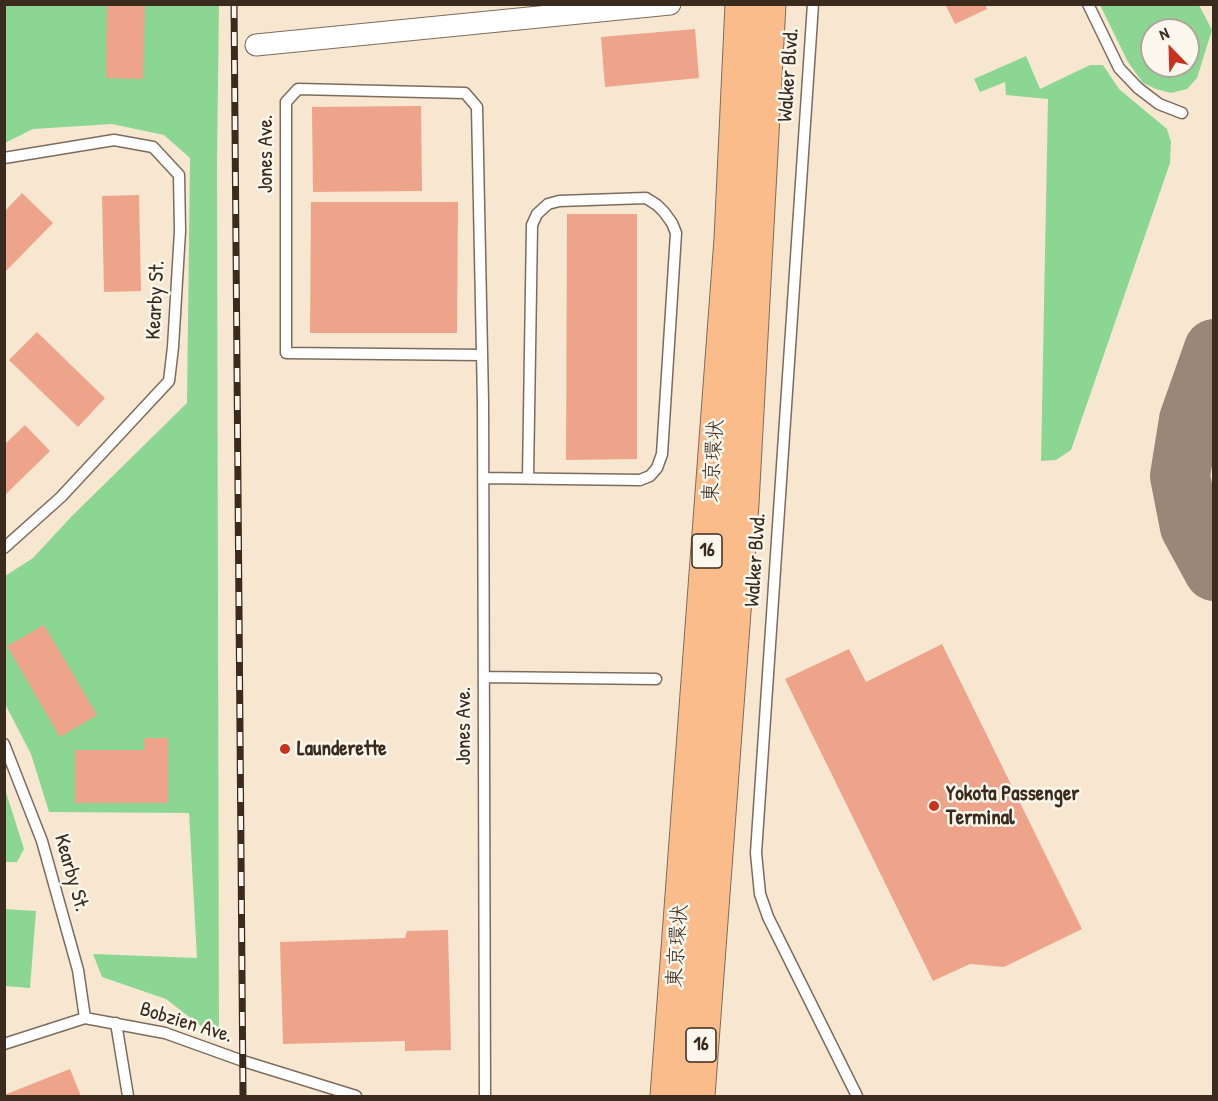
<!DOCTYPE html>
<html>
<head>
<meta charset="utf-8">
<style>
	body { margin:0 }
	#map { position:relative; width:1218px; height:1101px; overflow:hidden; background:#f7e7d1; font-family:"Patrick Hand",sans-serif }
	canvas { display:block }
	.frame { position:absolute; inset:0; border:6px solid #3b2a1e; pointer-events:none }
	.north { position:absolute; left:1140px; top:18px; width:60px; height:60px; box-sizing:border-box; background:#fbf7ec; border:2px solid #aea59a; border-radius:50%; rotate:337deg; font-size:16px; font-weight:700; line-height:24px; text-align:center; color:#3b2a1e }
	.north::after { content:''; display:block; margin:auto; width:21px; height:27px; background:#c8321e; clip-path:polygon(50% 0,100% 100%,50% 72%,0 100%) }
</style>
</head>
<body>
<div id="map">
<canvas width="1218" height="1101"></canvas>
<div class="frame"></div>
<div class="north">N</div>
</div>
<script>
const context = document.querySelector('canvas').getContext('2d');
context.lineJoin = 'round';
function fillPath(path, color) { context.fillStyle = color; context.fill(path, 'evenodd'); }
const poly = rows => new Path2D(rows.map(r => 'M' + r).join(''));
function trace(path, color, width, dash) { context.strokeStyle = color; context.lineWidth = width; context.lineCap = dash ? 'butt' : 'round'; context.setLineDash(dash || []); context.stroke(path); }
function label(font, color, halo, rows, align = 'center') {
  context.font = font + ' "Patrick Hand","Klee One",sans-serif'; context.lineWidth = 5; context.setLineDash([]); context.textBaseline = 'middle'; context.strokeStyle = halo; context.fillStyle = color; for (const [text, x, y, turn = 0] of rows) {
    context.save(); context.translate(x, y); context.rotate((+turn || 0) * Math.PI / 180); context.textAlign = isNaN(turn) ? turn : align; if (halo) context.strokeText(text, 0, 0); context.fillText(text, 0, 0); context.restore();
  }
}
fillPath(poly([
	[5,5,219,5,217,161,219,1040,166,999,102,977,93,954,197,958,189,813,49,812,31,754,4,702,5,576,33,558,72,516,187,403,190,158,164,135,112,124,33,129,5,143],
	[1100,5,1199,5,1212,30,1197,78,1187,89,1171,93,1156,89,1143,83,1128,62],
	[1152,30,1188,30,1188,66,1152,66],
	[1026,56,1040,89,1090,65,1103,65,1119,89,1167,129,1171,142,1170,163,1071,450,1056,460,1041,461,1048,99,1006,95,1005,82,980,92,974,79],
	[5,789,24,849,17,862,5,862],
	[4,909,36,911,30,988,5,986]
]), '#8bd692');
trace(poly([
	[1214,349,1189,420,1180,476,1190,527,1214,571]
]), '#998878', 60);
fillPath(poly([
	[107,4,145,4,143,79,106,78],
	[945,4,985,4,987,9,955,24],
	[695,29,699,78,605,87,601,37],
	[421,106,422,191,313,192,312,107],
	[22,193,53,223,4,273,4,212],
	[139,195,141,291,104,292,102,196],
	[311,202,458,202,457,333,310,333],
	[567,214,637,214,637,459,566,460],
	[37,332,105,398,78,427,9,360],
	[25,425,50,451,4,496,4,445],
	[44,625,97,715,60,737,7,646],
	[942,644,1082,929,1004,967,970,964,933,981,785,679,849,649,866,682],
	[144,738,168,738,168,803,75,803,75,750,144,750],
	[448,930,451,1050,405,1051,405,1041,283,1044,280,942,405,938,407,931],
	[70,1069,81,1096,4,1096,4,1095]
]), '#eea38b');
const lane = poly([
	[813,4,756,853,760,894,768,917,857,1096],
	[1088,4,1119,68,1138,88,1159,104,1182,113],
	[4,158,114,140,153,147,179,175,180,231,173,347,169,381,61,497,4,548],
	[482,355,286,353,286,102,298,89,465,93,477,107,483,402,485,1096],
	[483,478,640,480,650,476,657,468,662,454,676,233,672,223,664,212,657,205,646,198,559,201,548,204,537,214,532,225,528,478],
	[484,677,656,679],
	[4,744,42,841,78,970,85,1018],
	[116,1023,128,1096],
	[4,1044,85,1018,165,1033,243,1061,356,1096]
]);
const street = poly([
	[256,45,670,4]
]);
const highway = poly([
	[667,1096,731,239,742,4],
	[698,1096,742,504,769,4]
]);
trace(lane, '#7d6c5d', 13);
trace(street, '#7d6c5d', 23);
trace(highway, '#7d6c5d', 35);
trace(lane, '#fff', 10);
trace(street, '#fff', 21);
trace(highway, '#fabc8b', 33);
const rail = poly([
	[234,4,243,1096]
]);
trace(rail, '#3b2a1e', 7);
trace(rail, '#fbf7ec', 4.5, [14]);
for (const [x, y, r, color] of [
	[285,749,6,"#c8321e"],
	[934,806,6,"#c8321e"]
]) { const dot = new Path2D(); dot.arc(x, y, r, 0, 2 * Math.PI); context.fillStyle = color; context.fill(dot); trace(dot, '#fbf7ec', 2); }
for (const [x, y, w] of [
	[707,551,30],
	[701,1045,30]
]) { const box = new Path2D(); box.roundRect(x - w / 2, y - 17, w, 34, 4.5); context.fillStyle = '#fbf7ec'; context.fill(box); trace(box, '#3b2a1e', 1.5); }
label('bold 20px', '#3b2a1e', null, [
	["16",707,551],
	["16",701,1045]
]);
label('21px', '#3b2a1e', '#fbf7ec', [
	["Walker Blvd.",789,75,-86],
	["Jones Ave.",266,154,-90],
	["Kearby St.",156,300,-87],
	["東京環状",714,461,-86],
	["Walker Blvd.",756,560,-86],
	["Jones Ave.",464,726,-90],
	["Kearby St.",71,873,74],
	["東京環状",678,946,-86],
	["Bobzien Ave.",186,1023,17]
]);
label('bold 21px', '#3b2a1e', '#fbf7ec', [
	["Launderette",297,749],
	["Yokota Passenger",946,794],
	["Terminal",946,818]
], 'left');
</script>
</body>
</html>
